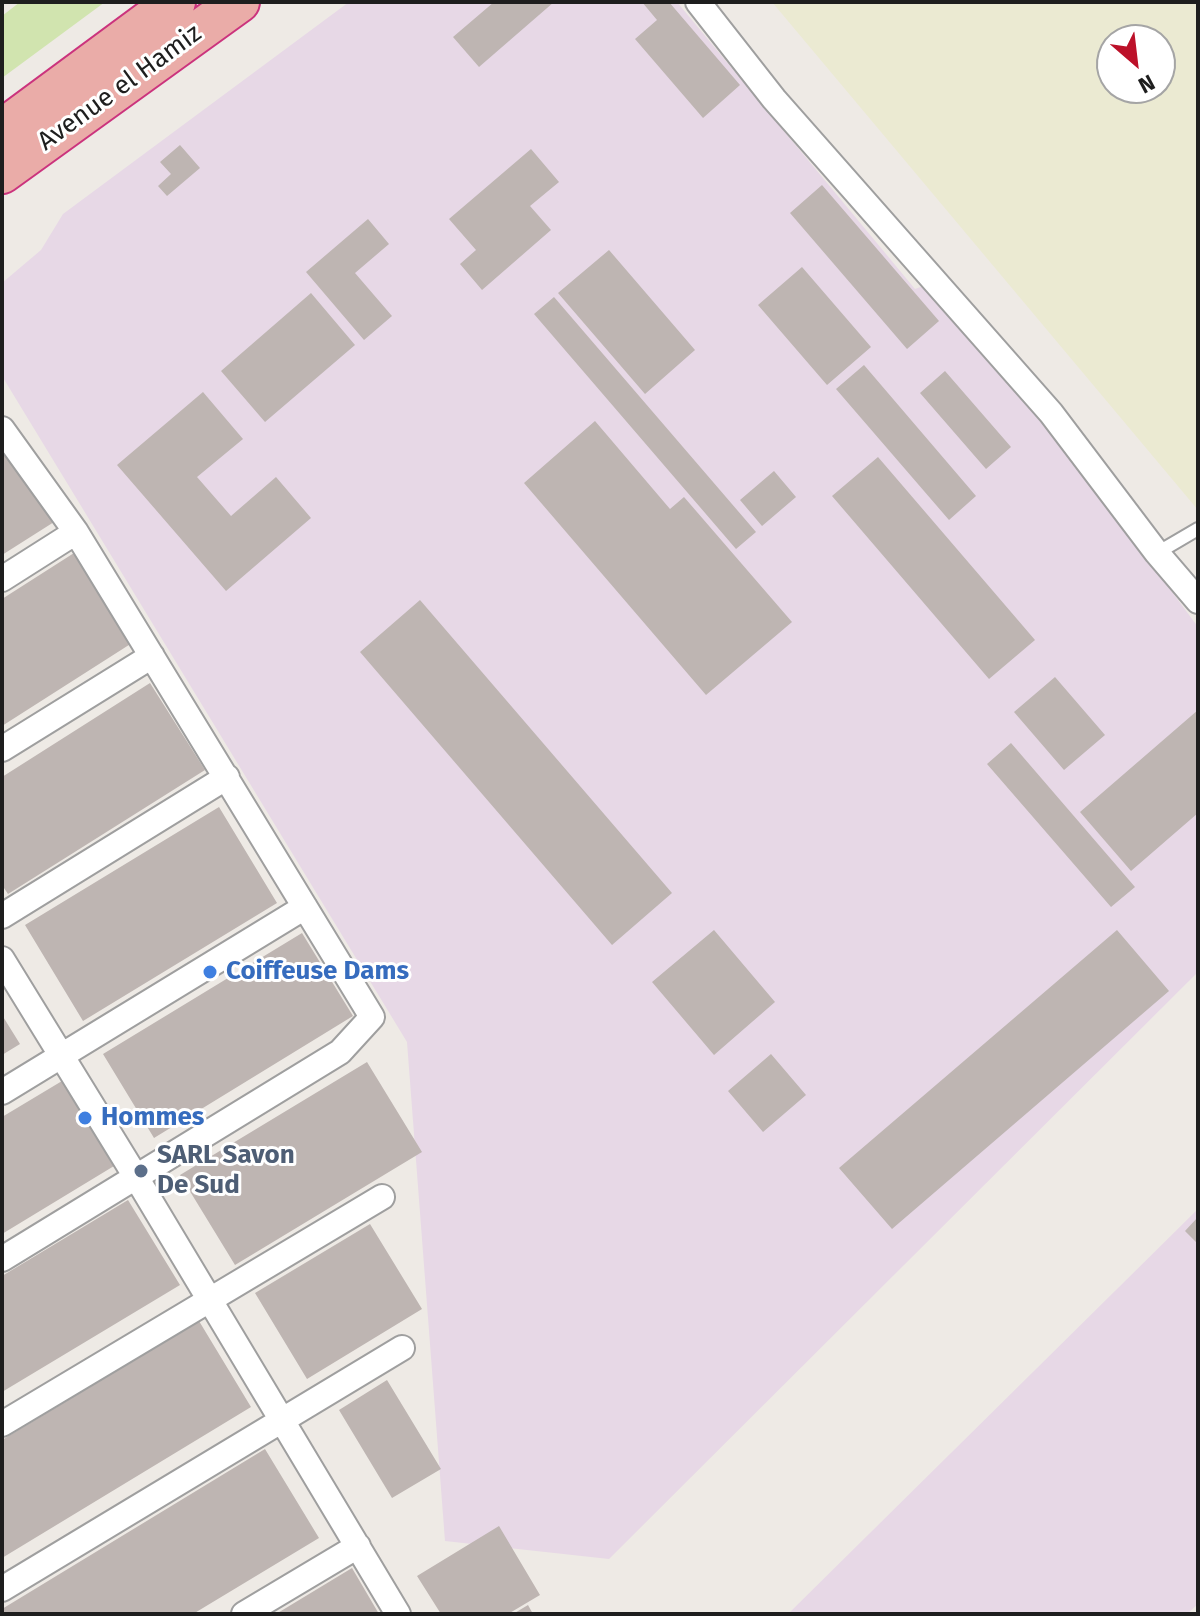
<!DOCTYPE html>
<html>
<head>
<meta charset="utf-8">
<style>
	body { margin:0 }
	#map { position:relative; width:1200px; height:1616px; overflow:hidden; background:#eeeae5; font-family:"Fira Sans",sans-serif }
	canvas { display:block }
	.frame { position:absolute; inset:0; border:4px solid #1e1e1e; pointer-events:none }
	.north { position:absolute; left:1096px; top:24px; width:80px; height:80px; box-sizing:border-box; background:#fff; border:2px solid #a5a5a5; border-radius:50%; rotate:152deg; font-size:22px; font-weight:700; line-height:32px; text-align:center; color:#1e1e1e }
	.north::after { content:''; display:block; margin:auto; width:28px; height:36px; background:#bc1129; clip-path:polygon(50% 0,100% 100%,50% 72%,0 100%) }
</style>
</head>
<body>
<div id="map">
<canvas width="1200" height="1616"></canvas>
<div class="frame"></div>
<div class="north">N</div>
</div>
<script>
const context = document.querySelector('canvas').getContext('2d');
context.lineJoin = 'round';
function fillPath(path, color) { context.fillStyle = color; context.fill(path, 'evenodd'); }
const poly = rows => new Path2D(rows.map(r => 'M' + r).join(''));
function trace(path, color, width, dash) { context.strokeStyle = color; context.lineWidth = width; context.lineCap = dash ? 'butt' : 'round'; context.setLineDash(dash || []); context.stroke(path); }
function label(font, color, halo, rows, align = 'center') {
  context.font = font + ' "Fira Sans",sans-serif'; context.lineWidth = 6; context.setLineDash([]); context.textBaseline = 'middle'; context.strokeStyle = halo; context.fillStyle = color; for (const [text, x, y, turn = 0] of rows) {
    context.save(); context.translate(x, y); context.rotate((+turn || 0) * Math.PI / 180); context.textAlign = isNaN(turn) ? turn : align; if (halo) context.strokeText(text, 0, 0); context.fillText(text, 0, 0); context.restore();
  }
}
fillPath(poly([
	[349,2,677,2,915,289,926,285,1067,450,1198,627,1198,972,609,1559,445,1541,407,1042,2,376,2,283,41,250,63,214],
	[1198,1209,1198,1604,1187,1614,788,1614]
]), '#e7d8e6');
fillPath(poly([
	[772,2,1198,2,1198,510],
	[1112,40,1160,40,1160,88,1112,88]
]), '#ebead2');
fillPath(poly([
	[20,2,105,2,2,78,2,16]
]), '#d1e4af');
fillPath(poly([
	[494,2,554,2,479,67,453,37],
	[642,2,669,2,740,85,703,118,635,39,657,20],
	[180,145,200,168,167,196,158,186,171,174,160,162],
	[531,149,559,182,530,206,551,230,482,290,460,264,476,250,449,219],
	[822,185,939,321,907,349,790,213],
	[368,219,389,244,355,273,392,316,364,340,306,272],
	[609,250,695,350,645,394,558,293],
	[802,267,871,347,827,385,758,305],
	[311,293,355,345,265,422,221,371],
	[554,297,756,532,736,549,534,314],
	[864,365,976,496,949,520,836,389],
	[945,371,1011,447,986,469,920,393],
	[203,392,243,439,197,477,231,516,276,477,311,518,226,591,117,465],
	[595,421,670,509,684,497,792,622,706,695,524,483],
	[2,439,54,522,2,555],
	[878,457,1035,640,989,679,832,496],
	[774,471,796,497,762,526,740,500],
	[74,553,132,643,2,726,2,599],
	[420,600,672,893,612,945,360,652],
	[1055,677,1105,735,1064,770,1014,712],
	[150,683,205,770,8,894,2,885,2,777],
	[1198,710,1198,813,1131,871,1080,812],
	[1011,743,1135,887,1111,907,987,764],
	[219,807,277,903,83,1021,25,925],
	[714,930,775,1002,714,1055,652,982],
	[1117,930,1169,991,892,1229,839,1168],
	[302,933,353,1016,154,1138,103,1054],
	[2,1015,20,1044,2,1055],
	[771,1054,806,1095,763,1132,728,1091],
	[367,1062,422,1152,235,1265,180,1175],
	[62,1081,114,1166,2,1234,2,1117],
	[128,1200,180,1285,2,1392,2,1276],
	[1198,1217,1198,1244,1185,1231],
	[370,1224,422,1309,307,1379,255,1293],
	[199,1321,251,1407,2,1558,2,1440],
	[387,1380,441,1469,392,1498,339,1410],
	[265,1449,319,1538,193,1614,2,1614,2,1609],
	[499,1526,540,1595,508,1614,441,1614,417,1576],
	[352,1568,379,1614,276,1614],
	[528,1605,533,1614,513,1614]
]), '#beb5b2');
const service = poly([
	[1157,553,1198,529]
]);
const minor = poly([
	[698,2,774,99,1051,413,1157,553,1198,601],
	[2,429,76,532,372,1017,340,1052,2,1259],
	[2,579,76,532],
	[2,749,152,656],
	[2,916,227,777],
	[2,959,136,1177,398,1614],
	[2,1092,305,907],
	[2,1424,382,1197],
	[2,1589,402,1348],
	[244,1614,358,1546]
]);
const trunk = poly([
	[2,130,175,2],
	[2,173,239,2]
]);
trace(service, '#9f9f9f', 16);
trace(minor, '#9f9f9f', 28);
trace(trunk, '#cb337d', 44);
trace(service, '#fff', 12);
trace(minor, '#fff', 24);
trace(trunk, '#eaaca8', 40);
for (const [x, y, r, color] of [
	[210,972,8,"#3f7fe0"],
	[85,1118,8,"#3f7fe0"],
	[141,1171,8,"#5c6f8a"]
]) { const dot = new Path2D(); dot.arc(x, y, r, 0, 2 * Math.PI); context.fillStyle = color; context.fill(dot); trace(dot, '#fff', 3); }
label('26px', '#1e1e1e', '#fff', [
	["Avenue el Hamiz",120,88,-36]
]);
label('bold 26px', '#366cbe', '#fff', [
	["Coiffeuse Dams",226,972],
	["Hommes",101,1118]
], 'left');
label('bold 26px', '#4e5e75', '#fff', [
	["SARL Savon",157,1156],
	["De Sud",157,1186]
], 'left');
</script>
</body>
</html>
